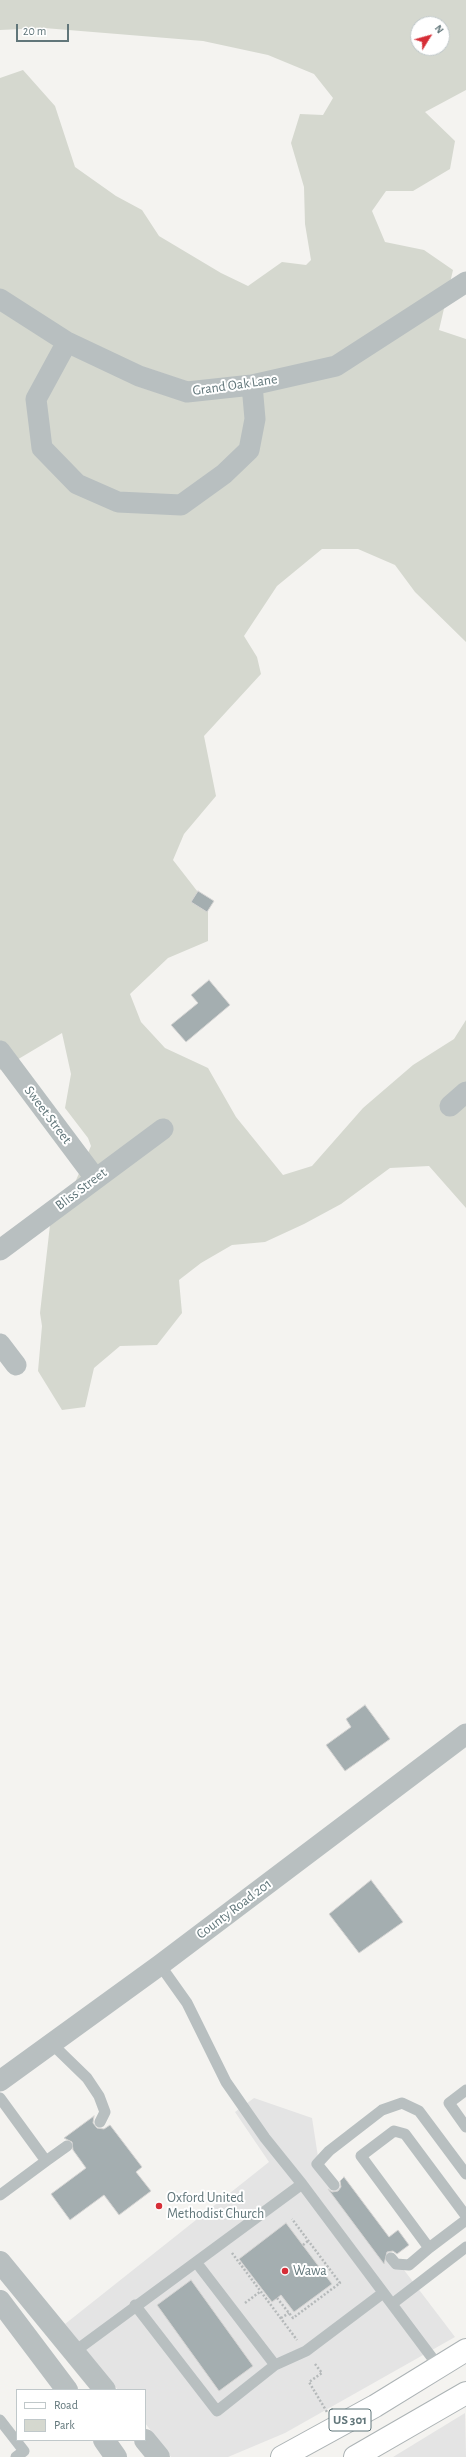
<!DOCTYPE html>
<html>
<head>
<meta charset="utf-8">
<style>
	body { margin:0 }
	#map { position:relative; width:466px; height:2457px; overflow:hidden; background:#f4f3f0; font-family:"Alegreya Sans",sans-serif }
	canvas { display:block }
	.legend { position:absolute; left:16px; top:2389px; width:130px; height:52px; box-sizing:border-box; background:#fff; border:1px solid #c0c8ca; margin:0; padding:5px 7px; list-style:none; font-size:12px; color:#61767a }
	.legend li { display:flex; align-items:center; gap:8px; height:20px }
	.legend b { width:20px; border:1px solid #c0c8ca }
	.north { position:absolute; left:410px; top:16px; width:40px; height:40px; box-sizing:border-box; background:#fff; border:1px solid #c0c8ca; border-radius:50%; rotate:53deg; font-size:11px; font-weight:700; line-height:16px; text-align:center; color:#61767a }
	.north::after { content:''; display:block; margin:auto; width:14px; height:18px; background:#d62e37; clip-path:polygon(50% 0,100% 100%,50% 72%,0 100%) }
	.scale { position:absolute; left:16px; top:24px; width:53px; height:18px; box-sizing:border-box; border:2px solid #61767a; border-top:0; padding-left:5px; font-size:12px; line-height:14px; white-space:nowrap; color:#61767a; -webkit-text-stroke:3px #fff; paint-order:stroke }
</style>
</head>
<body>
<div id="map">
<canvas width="466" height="2457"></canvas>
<ul class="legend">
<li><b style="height:5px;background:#fff"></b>Road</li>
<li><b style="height:11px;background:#d5d8cf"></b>Park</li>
</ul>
<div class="north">N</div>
<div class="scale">20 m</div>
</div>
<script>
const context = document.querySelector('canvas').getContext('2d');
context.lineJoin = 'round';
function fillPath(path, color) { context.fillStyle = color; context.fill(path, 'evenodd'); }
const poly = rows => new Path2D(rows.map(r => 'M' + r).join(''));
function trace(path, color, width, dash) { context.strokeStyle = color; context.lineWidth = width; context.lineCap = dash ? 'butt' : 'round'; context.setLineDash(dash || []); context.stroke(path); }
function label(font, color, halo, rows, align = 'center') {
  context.font = font + ' "Alegreya Sans",sans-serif'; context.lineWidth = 4; context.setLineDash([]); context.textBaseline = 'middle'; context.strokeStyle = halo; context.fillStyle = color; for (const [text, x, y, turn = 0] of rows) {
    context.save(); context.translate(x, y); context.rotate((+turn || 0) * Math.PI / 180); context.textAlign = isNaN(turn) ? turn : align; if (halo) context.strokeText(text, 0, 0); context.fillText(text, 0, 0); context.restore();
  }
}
fillPath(poly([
	[254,2098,312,2118,318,2157,455,2337,285,2433,228,2457,171,2457,145,2423,145,2390,118,2390,65,2324,269,2162,235,2112],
	[465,2413,466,2457,393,2457]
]), '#e4e4e4');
fillPath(poly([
	[0,0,466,0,466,90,425,112,455,141,450,169,413,191,386,191,372,211,385,242,424,250,453,270,439,330,466,339,466,642,415,592,395,565,358,549,322,549,277,586,244,636,257,657,261,674,204,736,216,796,184,834,173,860,208,905,208,941,168,958,130,994,141,1022,165,1048,208,1068,236,1117,283,1175,312,1166,363,1108,413,1065,454,1039,466,1020,466,1208,429,1166,390,1168,341,1204,304,1224,265,1242,232,1245,201,1263,179,1280,182,1313,157,1345,120,1346,94,1368,85,1407,62,1410,38,1371,42,1326,40,1313,50,1225,73,1187,91,1146,88,1138,65,1108,71,1074,62,1033,0,1070,0,78,23,70,55,106,75,167,116,196,142,210,159,236,221,273,248,286,282,262,306,265,311,260,305,224,304,187,291,143,300,114,323,115,333,98,314,74,268,55,203,41,44,28,0,30],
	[418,24,442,24,442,48,418,48]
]), '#d5d8cf');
const building = poly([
	[198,891,214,901,207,912,191,902,198,891],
	[209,980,230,1005,186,1042,171,1025,198,1003,191,995,209,980],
	[365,1705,390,1739,345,1771,326,1745,351,1727,346,1719,365,1705],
	[371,1880,403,1922,359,1953,329,1914,371,1880],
	[94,2116,93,2123,97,2128,104,2129,110,2125,142,2167,136,2172,151,2191,119,2215,104,2195,70,2220,51,2194,86,2168,73,2150,72,2142,64,2138,94,2116],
	[344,2177,389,2237,398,2230,409,2245,397,2254,393,2251,387,2252,384,2264,328,2189,332,2192,338,2191,341,2187,340,2181,344,2177],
	[286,2223,332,2284,294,2312,281,2295,272,2302,239,2259,286,2223],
	[191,2280,253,2366,219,2391,157,2305,191,2280]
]);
fillPath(building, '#a4aeb0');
trace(building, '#d5d4d3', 1);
const primary = poly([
	[282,2457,375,2406,466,2350],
	[355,2457,466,2393]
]);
trace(primary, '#acb3b5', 24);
trace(poly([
	[303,2245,308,2241],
	[232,2253,297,2340],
	[277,2298,293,2318,340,2283,292,2219],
	[245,2303,261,2291],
	[281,2318,289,2313],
	[315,2364,322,2373,309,2382,327,2412]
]), '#b5b9ba', 2.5, [2, 2]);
trace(poly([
	[160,1965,187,2003,226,2082,265,2138,302,2184],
	[52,2044,87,2078,99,2096,105,2112,100,2122],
	[466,2090,449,2103,466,2127],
	[0,2098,46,2161,0,2195],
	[46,2161,67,2146],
	[334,2185,317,2164,329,2151,382,2110,402,2103,419,2111,466,2174],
	[466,2216,405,2134,394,2131,361,2156,429,2248,466,2220],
	[391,2258,396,2264,409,2265,429,2248],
	[196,2262,275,2365],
	[392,2304,466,2247],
	[135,2305,217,2411,275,2365,306,2351,383,2293],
	[74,2352,302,2184,439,2367],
	[0,2420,24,2451,16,2457]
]), '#b8bfc0', 11);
trace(poly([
	[0,299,67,342,139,376,187,392,252,385,336,366,466,282],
	[67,342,36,399,42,448,77,484,118,502,181,505,224,474,249,450,255,419,252,385],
	[0,1051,95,1178],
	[450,1106,466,1092],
	[0,1250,163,1129],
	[0,1344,16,1365],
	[0,2081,160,1965,466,1734]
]), '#b8bfc0', 21);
trace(poly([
	[0,2262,105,2390],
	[0,2301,67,2390],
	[104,2440,116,2457],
	[145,2440,159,2457]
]), '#b8bfc0', 22);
trace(primary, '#fff', 22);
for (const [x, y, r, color] of [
	[159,2206,4,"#d62e37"],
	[285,2271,4,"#d62e37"]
]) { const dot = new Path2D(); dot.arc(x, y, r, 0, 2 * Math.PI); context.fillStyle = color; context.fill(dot); trace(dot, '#fff', 1.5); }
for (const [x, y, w] of [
	[350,2420,42]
]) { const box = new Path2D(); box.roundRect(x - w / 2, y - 11, w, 22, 3); context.fillStyle = '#fff'; context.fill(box); trace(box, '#61767a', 1); }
label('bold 13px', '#61767a', null, [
	["US 301",350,2420]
]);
label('14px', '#61767a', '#fff', [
	["Grand Oak Lane",235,385,-8],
	["Sweet Street",48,1115,53],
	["Bliss Street",81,1189,-37],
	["County Road 201",234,1909,-37]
]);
label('14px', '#61767a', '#fff', [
	["Oxford United",167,2198],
	["Methodist Church",167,2214],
	["Wawa",293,2271]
], 'left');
</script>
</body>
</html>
